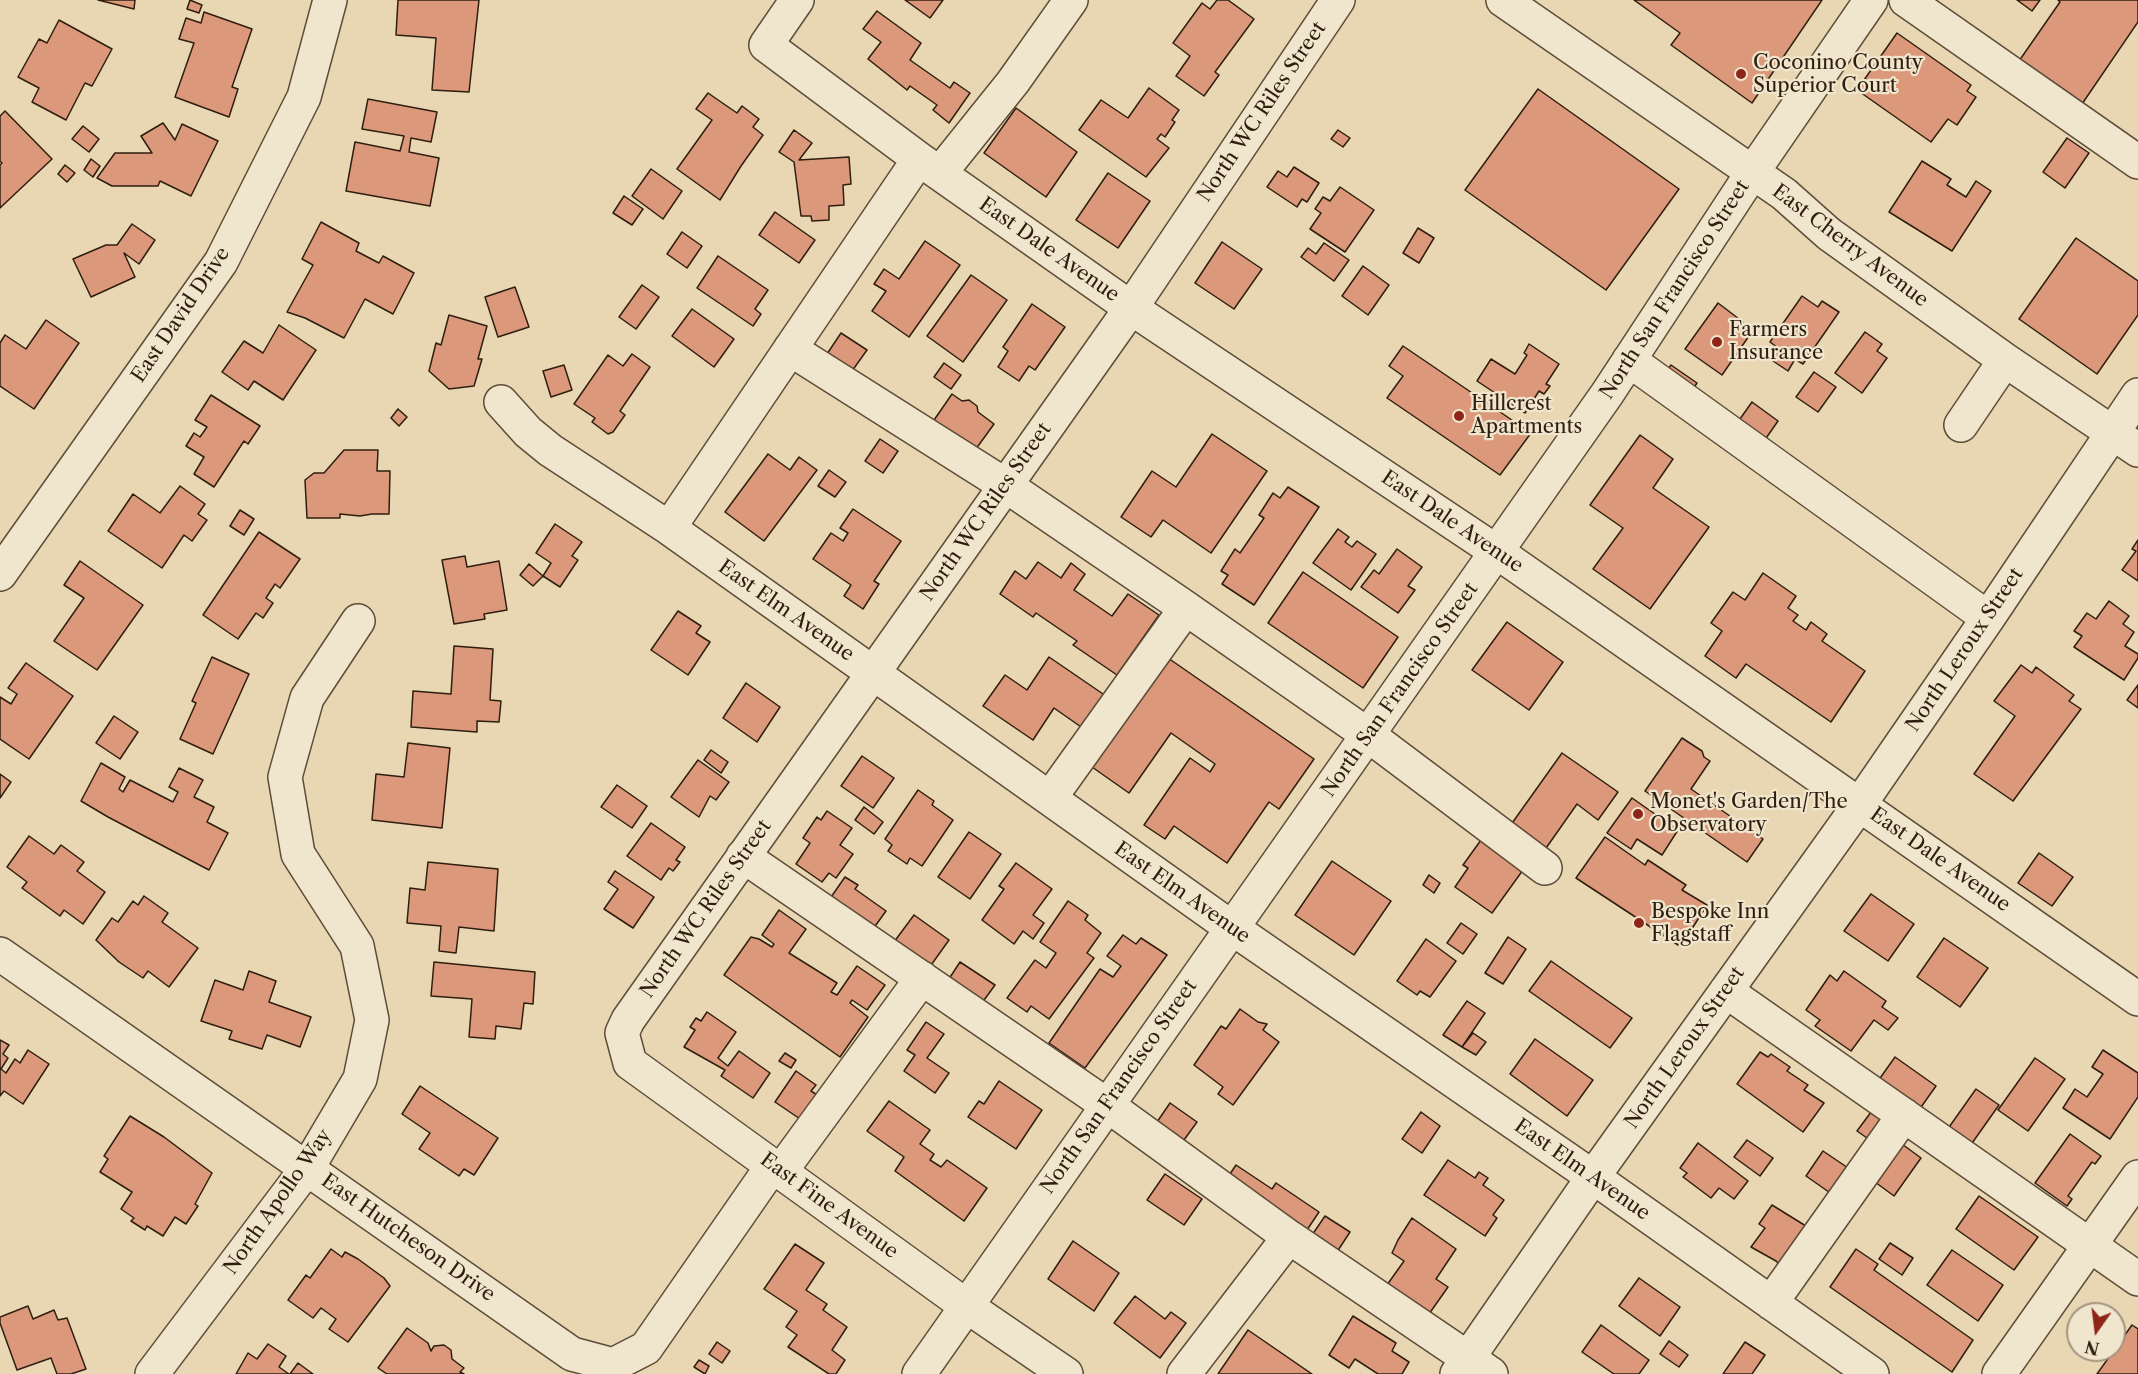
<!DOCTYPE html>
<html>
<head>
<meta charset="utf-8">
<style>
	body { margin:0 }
	#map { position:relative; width:2138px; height:1374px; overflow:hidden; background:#e8d7b2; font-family:"Libre Caslon Text",serif }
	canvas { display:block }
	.north { position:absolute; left:2066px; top:1302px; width:60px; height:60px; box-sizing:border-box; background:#f0e5cd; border:2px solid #a39581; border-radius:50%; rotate:194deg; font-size:16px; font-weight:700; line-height:24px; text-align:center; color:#2f1e0f }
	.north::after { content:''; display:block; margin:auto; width:21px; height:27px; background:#8f2418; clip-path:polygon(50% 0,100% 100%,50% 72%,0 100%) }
</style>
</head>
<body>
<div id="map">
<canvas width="2138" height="1374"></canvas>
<div class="north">N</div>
</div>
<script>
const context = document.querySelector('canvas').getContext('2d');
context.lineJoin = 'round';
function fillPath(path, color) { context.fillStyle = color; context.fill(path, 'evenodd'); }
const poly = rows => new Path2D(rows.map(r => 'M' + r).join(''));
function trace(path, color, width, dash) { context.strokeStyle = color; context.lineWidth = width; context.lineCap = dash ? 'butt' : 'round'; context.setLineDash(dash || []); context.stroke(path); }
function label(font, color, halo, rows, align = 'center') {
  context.font = font + ' "Libre Caslon Text",serif'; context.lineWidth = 4.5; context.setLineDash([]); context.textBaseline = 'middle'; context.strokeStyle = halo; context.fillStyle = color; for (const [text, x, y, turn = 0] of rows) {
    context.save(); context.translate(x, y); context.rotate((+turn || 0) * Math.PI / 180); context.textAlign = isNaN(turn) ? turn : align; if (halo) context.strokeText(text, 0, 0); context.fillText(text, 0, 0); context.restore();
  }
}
const building = poly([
	[98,0,135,0,134,9,98,0],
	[190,0,202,5,199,13,187,9,190,0],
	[398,0,479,0,469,92,432,90,436,38,396,35,398,0],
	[905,0,943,0,930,18,905,0],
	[1217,0,1228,0,1254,19,1215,72,1219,75,1204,96,1176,76,1190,56,1173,43,1202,3,1210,9,1217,0],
	[1634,0,1822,0,1752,103,1671,45,1680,33,1634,0],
	[2017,0,2040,0,2032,11,2017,0],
	[2058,0,2138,0,2138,22,2082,104,2019,61,2060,2,2058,0],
	[877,11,921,43,910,60,950,88,954,82,970,93,949,123,933,110,937,105,910,86,907,90,868,59,881,42,863,29,877,11],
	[204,12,252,29,232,87,238,89,229,117,175,97,194,43,179,39,186,18,201,23,204,12],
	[59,20,112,49,92,86,85,83,66,120,32,102,39,88,18,77,39,39,47,43,59,20],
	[1897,33,1971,85,1967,91,1976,97,1957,125,1948,119,1931,142,1857,90,1897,33],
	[1149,88,1179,110,1172,120,1175,122,1165,137,1161,134,1157,139,1169,148,1146,177,1079,130,1101,100,1128,118,1149,88],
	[1538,89,1679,189,1606,290,1465,190,1538,89],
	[708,93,737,113,742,106,759,119,753,127,763,135,741,166,720,200,677,169,712,120,696,109,708,93],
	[368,99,437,112,431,142,411,138,409,152,439,158,430,206,346,191,355,142,400,151,404,136,362,129,368,99],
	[1016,108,1077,152,1046,197,984,153,1016,108],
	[5,111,52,159,0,208,0,165,2,163,0,161,0,116,5,111],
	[163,123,175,140,182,124,218,141,191,196,160,181,158,186,112,186,97,178,115,153,152,153,141,136,163,123],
	[83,126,99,139,89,152,72,139,83,126],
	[794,130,812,143,799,160,849,157,851,184,843,185,844,205,829,206,829,220,812,221,811,216,801,216,794,162,779,152,794,130],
	[1338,130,1350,138,1343,147,1331,139,1338,130],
	[2067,138,2089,153,2065,188,2043,172,2067,138],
	[91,159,100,166,93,177,84,170,91,159],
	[1922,161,1951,179,1947,185,1966,197,1976,181,1991,191,1952,251,1889,212,1922,161],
	[65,165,75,173,67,182,58,174,65,165],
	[1294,167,1319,183,1307,202,1302,199,1297,207,1267,187,1278,171,1287,177,1294,167],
	[651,169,682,191,663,219,632,196,651,169],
	[1108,173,1150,201,1118,248,1076,220,1108,173],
	[1340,187,1374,210,1345,252,1310,229,1321,213,1315,209,1323,197,1330,201,1340,187],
	[624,196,643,209,632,225,613,213,624,196],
	[775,212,815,240,799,263,759,235,775,212],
	[321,222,359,243,356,251,379,263,383,256,414,273,393,314,365,299,344,338,305,318,287,312,313,265,302,259,321,222],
	[132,224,155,240,139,264,124,253,135,277,91,297,73,259,106,245,117,245,132,224],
	[1418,228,1434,238,1419,263,1403,253,1418,228],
	[682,232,702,246,687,268,667,254,682,232],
	[2076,238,2138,281,2138,315,2097,374,2019,319,2076,238],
	[925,241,960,265,909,337,872,311,886,291,874,284,884,269,899,279,925,241],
	[1222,242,1262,269,1234,309,1195,283,1222,242],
	[1324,243,1349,260,1334,281,1301,257,1308,248,1316,254,1324,243],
	[718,256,768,290,755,309,761,314,753,326,697,288,718,256],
	[1363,266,1389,285,1368,315,1342,296,1363,266],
	[971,275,1007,300,963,362,927,336,971,275],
	[642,285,659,297,636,329,619,317,642,285],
	[515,287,529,327,498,337,485,297,515,287],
	[1802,296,1818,307,1822,301,1839,312,1803,364,1795,359,1788,371,1770,359,1778,348,1770,342,1802,296],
	[1718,303,1743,322,1738,328,1749,336,1722,375,1685,349,1718,303],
	[1032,304,1065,327,1035,370,1029,366,1019,381,998,367,1008,351,1003,347,1032,304],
	[692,309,734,339,714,367,672,336,692,309],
	[449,315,487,326,478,359,482,359,474,386,449,389,429,371,436,343,441,345,449,315],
	[46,320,79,343,34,409,0,386,0,343,5,335,26,349,46,320],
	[279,325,316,350,283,400,254,381,248,390,222,372,244,341,263,353,279,325],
	[1865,332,1882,344,1877,351,1887,358,1862,393,1835,373,1865,332],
	[841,333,867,350,852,371,827,354,841,333],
	[1529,344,1559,364,1546,384,1550,386,1544,394,1539,391,1525,413,1477,381,1491,359,1515,374,1527,355,1524,353,1529,344],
	[1403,346,1531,433,1500,475,1387,398,1403,376,1389,366,1403,346],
	[632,354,650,367,620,411,625,415,613,432,608,434,592,422,595,418,574,404,608,355,623,366,632,354],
	[944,363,961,375,951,389,934,377,944,363],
	[564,365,572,390,551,397,543,371,564,365],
	[1671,365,1697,383,1688,396,1662,378,1671,365],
	[1814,372,1836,387,1818,412,1796,397,1814,372],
	[952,394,962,401,969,400,977,406,978,412,994,424,973,453,932,423,952,394],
	[211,395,260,426,248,444,244,441,214,487,194,474,204,457,186,446,194,433,200,437,207,427,195,420,211,395],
	[1752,402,1778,421,1762,444,1735,426,1752,402],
	[398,409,407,417,399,426,391,418,398,409],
	[1212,434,1267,471,1211,553,1163,520,1151,537,1121,517,1152,471,1176,487,1212,434],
	[1640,435,1673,459,1653,488,1709,527,1650,609,1593,569,1623,528,1590,505,1640,435],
	[880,439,898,451,883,473,865,461,880,439],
	[344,450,378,450,377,471,390,471,389,514,372,514,360,516,340,514,340,518,307,518,305,480,314,473,324,473,344,450],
	[768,454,790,470,799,457,817,470,764,541,725,512,768,454],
	[829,470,846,482,835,497,818,486,829,470],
	[180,486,205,504,198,514,207,520,192,541,184,535,162,568,108,531,133,494,160,513,180,486],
	[1288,487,1319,507,1254,605,1222,584,1228,575,1221,571,1235,549,1240,553,1264,518,1259,515,1273,493,1280,498,1288,487],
	[853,509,901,541,874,581,879,584,863,609,844,596,851,585,813,559,831,533,843,541,848,533,840,528,853,509],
	[240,510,254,519,244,535,230,526,240,510],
	[555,524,582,542,572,556,578,560,560,587,543,576,551,563,536,553,555,524],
	[1338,529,1349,537,1345,542,1352,547,1357,541,1376,554,1351,590,1313,563,1338,529],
	[259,532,300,559,280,588,275,584,266,598,273,603,263,618,256,613,238,639,203,615,259,532],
	[2138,540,2138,581,2122,570,2136,551,2132,549,2138,540],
	[1397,549,1422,567,1408,586,1415,590,1398,613,1361,587,1374,570,1379,574,1397,549],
	[465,556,467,567,499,561,507,610,484,614,485,619,454,624,442,560,465,556],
	[80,561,143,605,97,670,54,641,84,598,64,585,80,561],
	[1038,562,1061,578,1071,563,1085,574,1074,590,1112,616,1128,594,1159,615,1117,675,1073,645,1077,641,1036,613,1033,617,1000,594,1015,571,1026,579,1038,562],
	[529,564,543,576,533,586,520,575,529,564],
	[1303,572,1398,637,1363,688,1268,623,1303,572],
	[1763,573,1796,596,1788,608,1798,615,1793,621,1806,630,1811,622,1827,634,1822,641,1865,671,1831,722,1746,664,1736,678,1705,656,1722,631,1711,623,1733,592,1745,600,1763,573],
	[2109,601,2129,616,2123,624,2134,632,2125,646,2138,654,2138,658,2124,680,2074,647,2082,636,2074,631,2087,613,2096,619,2109,601],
	[678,611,701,626,696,633,710,642,688,675,651,650,678,611],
	[1507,622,1563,662,1529,710,1472,670,1507,622],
	[454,646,493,649,490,700,501,701,499,722,477,721,477,732,411,727,413,691,451,694,454,646],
	[212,657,249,674,213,754,180,739,196,703,192,701,212,657],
	[1049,657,1106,696,1084,729,1054,708,1033,740,983,706,1005,675,1027,690,1049,657],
	[1168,658,1314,759,1279,809,1269,802,1227,863,1174,826,1165,839,1144,825,1190,758,1210,772,1215,764,1171,733,1129,793,1092,767,1168,658],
	[26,663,73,696,29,759,0,739,0,697,11,704,17,694,8,688,26,663],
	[2021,665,2032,673,2036,667,2074,695,2069,701,2081,709,2013,801,1974,774,2015,716,1994,701,2021,665],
	[746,683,780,707,757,742,723,718,746,683],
	[2138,685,2138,708,2127,700,2138,685],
	[114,716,138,732,120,759,96,743,114,716],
	[1682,738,1702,751,1704,757,1710,761,1691,789,1763,839,1747,862,1645,791,1682,738],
	[408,743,450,748,442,828,372,820,376,774,404,777,408,743],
	[711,750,728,762,721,773,704,760,711,750],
	[1562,753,1618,792,1598,820,1577,804,1544,851,1510,826,1562,753],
	[862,756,894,778,873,808,841,786,862,756],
	[698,760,729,782,716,800,710,796,699,817,671,797,698,760],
	[101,763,125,777,119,789,123,792,130,780,173,802,178,792,169,787,179,768,203,780,194,797,214,807,207,822,228,833,209,870,108,817,81,801,101,763],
	[0,774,11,782,0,798,0,774],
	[617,785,647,806,632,828,601,807,617,785],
	[918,790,934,801,932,805,953,820,922,866,910,858,907,864,888,851,892,845,885,839,918,790],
	[1632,798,1678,830,1662,855,1637,839,1631,849,1607,833,1632,798],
	[864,807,883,822,874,834,855,820,864,807],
	[827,811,852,828,840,845,853,854,836,878,829,873,822,882,796,864,810,843,803,838,817,817,821,820,827,811],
	[651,823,685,847,676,860,680,862,673,871,669,868,661,880,627,856,651,823],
	[969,832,1001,854,970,899,938,877,969,832],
	[29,836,54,854,61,845,84,862,77,871,105,892,83,924,64,910,60,916,22,888,27,882,7,867,29,836],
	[1605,837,1645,865,1648,860,1686,885,1682,890,1707,905,1688,935,1685,933,1678,945,1576,878,1605,837],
	[1481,840,1523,870,1492,913,1455,887,1468,868,1463,865,1481,840],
	[2039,853,2073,877,2052,906,2018,883,2039,853],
	[1332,861,1391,901,1354,955,1295,915,1332,861],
	[428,862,498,869,494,931,459,927,456,953,439,951,441,926,407,923,410,888,425,890,428,862],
	[1016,863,1052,889,1033,915,1044,923,1033,939,1023,931,1014,944,982,920,1004,889,999,886,1016,863],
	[615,871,654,897,633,928,604,909,618,889,608,882,615,871],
	[1429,875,1440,883,1434,893,1423,885,1429,875],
	[845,877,858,885,855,889,886,911,873,929,829,900,845,877],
	[1871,894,1914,924,1888,961,1844,931,1871,894],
	[144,896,168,913,162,922,198,948,169,987,148,971,143,978,119,962,96,940,112,918,118,922,133,901,138,905,144,896],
	[1068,901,1088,915,1085,920,1101,933,1087,953,1094,958,1049,1019,1031,1006,1027,1012,1007,998,1035,960,1046,968,1056,953,1040,942,1068,901],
	[779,910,806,929,789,953,837,983,831,992,837,995,857,966,885,985,867,1010,852,1000,850,1003,868,1017,840,1057,724,975,751,937,759,939,772,947,774,944,762,935,779,910],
	[914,915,949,940,929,968,894,942,914,915],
	[1461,923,1477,934,1463,954,1447,943,1461,923],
	[1123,935,1136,944,1141,938,1167,955,1085,1068,1049,1043,1100,969,1113,977,1121,966,1107,956,1123,935],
	[1508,937,1526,949,1503,984,1485,973,1508,937],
	[1944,938,1988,968,1960,1007,1917,977,1944,938],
	[1426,939,1456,961,1430,997,1420,991,1417,995,1397,981,1426,939],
	[1551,961,1632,1018,1610,1048,1529,991,1551,961],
	[434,962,535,972,533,1004,524,1003,521,1029,496,1026,495,1039,469,1037,472,999,431,996,434,962],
	[960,962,995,985,979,1007,945,985,960,962],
	[249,971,276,981,269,1002,311,1017,300,1047,267,1035,262,1049,229,1039,232,1031,201,1021,215,980,243,990,249,971],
	[1844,971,1886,1001,1882,1007,1898,1018,1888,1030,1874,1020,1851,1051,1815,1026,1820,1020,1806,1010,1830,975,1837,981,1844,971],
	[1467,1001,1485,1013,1462,1047,1443,1035,1467,1001],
	[1240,1009,1258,1022,1267,1024,1263,1030,1279,1042,1233,1105,1218,1094,1223,1087,1194,1065,1221,1026,1226,1029,1240,1009],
	[707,1012,736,1032,718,1058,728,1066,739,1051,770,1073,753,1098,721,1076,725,1070,684,1047,695,1030,690,1027,696,1018,701,1021,707,1012],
	[926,1022,944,1034,927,1058,949,1073,935,1093,904,1071,915,1055,907,1050,926,1022],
	[1473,1033,1486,1042,1476,1055,1462,1047,1473,1033],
	[1535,1039,1593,1080,1567,1116,1510,1074,1535,1039],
	[0,1040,9,1045,3,1054,8,1058,1,1069,6,1073,15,1059,20,1063,28,1050,49,1064,23,1104,4,1091,0,1096,0,1040],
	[2103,1050,2138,1073,2138,1097,2110,1139,2063,1108,2075,1089,2087,1097,2103,1074,2092,1067,2103,1050],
	[1760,1052,1768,1057,1771,1054,1790,1067,1787,1071,1808,1085,1804,1090,1824,1103,1803,1132,1737,1084,1760,1052],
	[785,1053,796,1060,791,1068,779,1061,785,1053],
	[1895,1057,1936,1086,1919,1110,1878,1081,1895,1057],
	[2035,1058,2065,1079,2028,1131,1998,1110,2035,1058],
	[796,1071,816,1085,811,1091,825,1100,809,1125,775,1102,796,1071],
	[999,1081,1042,1110,1016,1149,968,1117,979,1101,984,1104,999,1081],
	[420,1086,498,1138,474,1175,464,1169,459,1176,419,1149,430,1133,402,1114,420,1086],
	[1976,1089,1999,1105,1970,1146,1947,1130,1976,1089],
	[889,1101,930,1130,920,1144,934,1154,930,1160,941,1167,947,1160,987,1188,964,1221,895,1171,904,1157,867,1131,889,1101],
	[1170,1103,1197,1122,1184,1140,1157,1122,1170,1103],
	[1877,1104,1899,1120,1880,1147,1857,1131,1877,1104],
	[1421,1112,1440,1126,1422,1153,1402,1139,1421,1112],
	[130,1116,164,1137,212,1173,195,1204,198,1206,186,1224,175,1217,163,1236,147,1226,145,1230,131,1221,134,1218,121,1209,132,1192,100,1172,108,1159,104,1156,130,1116],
	[2070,1134,2101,1156,2095,1164,2092,1162,2068,1196,2072,1199,2067,1206,2035,1183,2070,1134],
	[1747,1140,1773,1158,1760,1176,1734,1157,1747,1140],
	[1698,1143,1748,1181,1734,1199,1719,1188,1711,1198,1683,1177,1687,1173,1680,1168,1698,1143],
	[1902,1144,1921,1158,1894,1196,1875,1182,1902,1144],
	[1823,1151,1854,1172,1836,1197,1806,1176,1823,1151],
	[1448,1160,1475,1178,1479,1172,1488,1178,1483,1185,1504,1200,1493,1215,1497,1218,1485,1236,1424,1195,1448,1160],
	[1236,1165,1272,1189,1276,1183,1319,1212,1303,1236,1226,1180,1236,1165],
	[1165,1174,1202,1199,1184,1225,1147,1200,1165,1174],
	[1979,1196,2038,1237,2014,1270,1956,1229,1979,1196],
	[1772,1205,1814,1231,1786,1271,1776,1261,1751,1247,1765,1228,1759,1224,1772,1205],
	[1325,1216,1350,1232,1333,1258,1308,1241,1325,1216],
	[1412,1218,1456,1249,1436,1279,1448,1287,1429,1314,1387,1285,1404,1261,1392,1253,1398,1240,1412,1218],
	[1073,1241,1119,1273,1094,1311,1048,1279,1073,1241],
	[1890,1243,1913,1258,1902,1275,1879,1259,1890,1243],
	[795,1244,824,1263,806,1290,827,1304,823,1310,847,1327,832,1350,845,1360,836,1374,829,1374,788,1347,797,1335,786,1327,797,1311,764,1289,795,1244],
	[331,1249,342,1257,345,1252,358,1259,384,1278,390,1286,348,1342,329,1329,336,1319,321,1308,313,1318,288,1300,306,1275,310,1278,331,1249],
	[1856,1249,1878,1264,1874,1270,1973,1340,1952,1372,1830,1287,1856,1249],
	[1952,1250,2003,1285,1978,1321,1927,1285,1952,1250],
	[1639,1278,1680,1307,1660,1336,1619,1306,1639,1278],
	[1135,1296,1165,1319,1171,1312,1186,1323,1160,1358,1114,1323,1135,1296],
	[28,1306,33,1319,54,1310,58,1320,67,1318,86,1369,71,1374,57,1374,51,1358,17,1370,0,1323,0,1317,28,1306],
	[1353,1316,1396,1343,1392,1351,1409,1362,1402,1374,1378,1374,1355,1359,1349,1368,1329,1355,1353,1316],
	[1601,1325,1649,1360,1639,1374,1614,1374,1582,1352,1601,1325],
	[2132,1325,2138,1329,2138,1374,2097,1374,2132,1325],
	[407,1328,428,1343,431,1351,434,1346,444,1345,451,1350,452,1359,464,1368,460,1372,464,1374,387,1374,378,1368,407,1328],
	[1248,1330,1312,1374,1218,1374,1248,1330],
	[1669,1341,1688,1355,1679,1367,1660,1354,1669,1341],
	[717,1342,730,1351,722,1363,709,1354,717,1342],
	[1745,1342,1765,1355,1752,1374,1723,1374,1745,1342],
	[268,1344,286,1356,279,1367,289,1374,236,1374,248,1353,257,1359,268,1344],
	[699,1360,709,1366,705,1374,694,1367,699,1360],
	[298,1363,313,1374,290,1374,298,1363]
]);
fillPath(building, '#db987b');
trace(building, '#2f1e0f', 1.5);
const minor = poly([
	[797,0,766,45,919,159,1131,308,1497,552,2138,999],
	[1503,0,1784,194,1829,234,2005,360,2138,450],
	[1906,0,2138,162],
	[940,173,1013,82,1071,0],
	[790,349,1005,485,1180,604,1368,735,1545,868],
	[1629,360,1988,618],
	[501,402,528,432,550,450,669,528,1232,928,1593,1177,1872,1374],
	[1961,425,2005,360],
	[669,528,919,159],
	[0,574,221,262,304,97,330,0],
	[1050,798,1186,608],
	[743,856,1107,1105,1289,1237,1491,1374],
	[0,954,572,1354,613,1365,646,1348,773,1165],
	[1726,991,2138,1279],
	[781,1171,922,978],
	[1771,1303,1904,1115],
	[152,1374,308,1167,360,1079,372,1020,357,946,298,854,285,777,307,698,358,621],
	[919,1374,1607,394,1752,173,1871,0],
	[1066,1374,965,1305,630,1063,622,1033,628,1020,1131,308,1338,0],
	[1184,1374,1289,1237],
	[1457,1374,1593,1177,1860,804,1988,618,2138,395],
	[1999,1374,2138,1177]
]);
trace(minor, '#5d4c38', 36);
trace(minor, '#f0e5cd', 33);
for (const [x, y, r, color] of [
	[1741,74,6,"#8f2418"],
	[1717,342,6,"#8f2418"],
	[1459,416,6,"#8f2418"],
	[1638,814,6,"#8f2418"],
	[1639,923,6,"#8f2418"]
]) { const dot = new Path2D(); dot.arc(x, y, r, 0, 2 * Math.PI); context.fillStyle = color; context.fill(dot); trace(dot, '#f0e5cd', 2); }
label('20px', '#2f1e0f', '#f0e5cd', [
	["Coconino County",1753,63],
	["Superior Court",1753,86],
	["Farmers",1729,330],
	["Insurance",1729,353],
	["Hillcrest",1471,404],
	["Apartments",1471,427],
	["Monet's Garden/The",1650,802],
	["Observatory",1650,825],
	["Bespoke Inn",1651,912],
	["Flagstaff",1651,935]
], 'left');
label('20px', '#2f1e0f', '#f0e5cd', [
	["North WC Riles Street",1262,112,-56],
	["East Cherry Avenue",1850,246,37],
	["East Dale Avenue",1049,250,35],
	["North San Francisco Street",1675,290,-57],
	["East David Drive",181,315,-56],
	["North WC Riles Street",986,512,-55],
	["East Dale Avenue",1452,522,34],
	["East Elm Avenue",786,611,35],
	["North Leroux Street",1965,650,-56],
	["North San Francisco Street",1400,690,-55],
	["East Dale Avenue",1940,860,35],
	["East Elm Avenue",1182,893,35],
	["North WC Riles Street",706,909,-55],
	["North Leroux Street",1685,1048,-55],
	["North San Francisco Street",1119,1087,-55],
	["East Elm Avenue",1582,1170,35],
	["North Apollo Way",278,1202,-55],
	["East Fine Avenue",829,1206,36],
	["East Hutcheson Drive",408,1238,35]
]);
</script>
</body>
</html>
